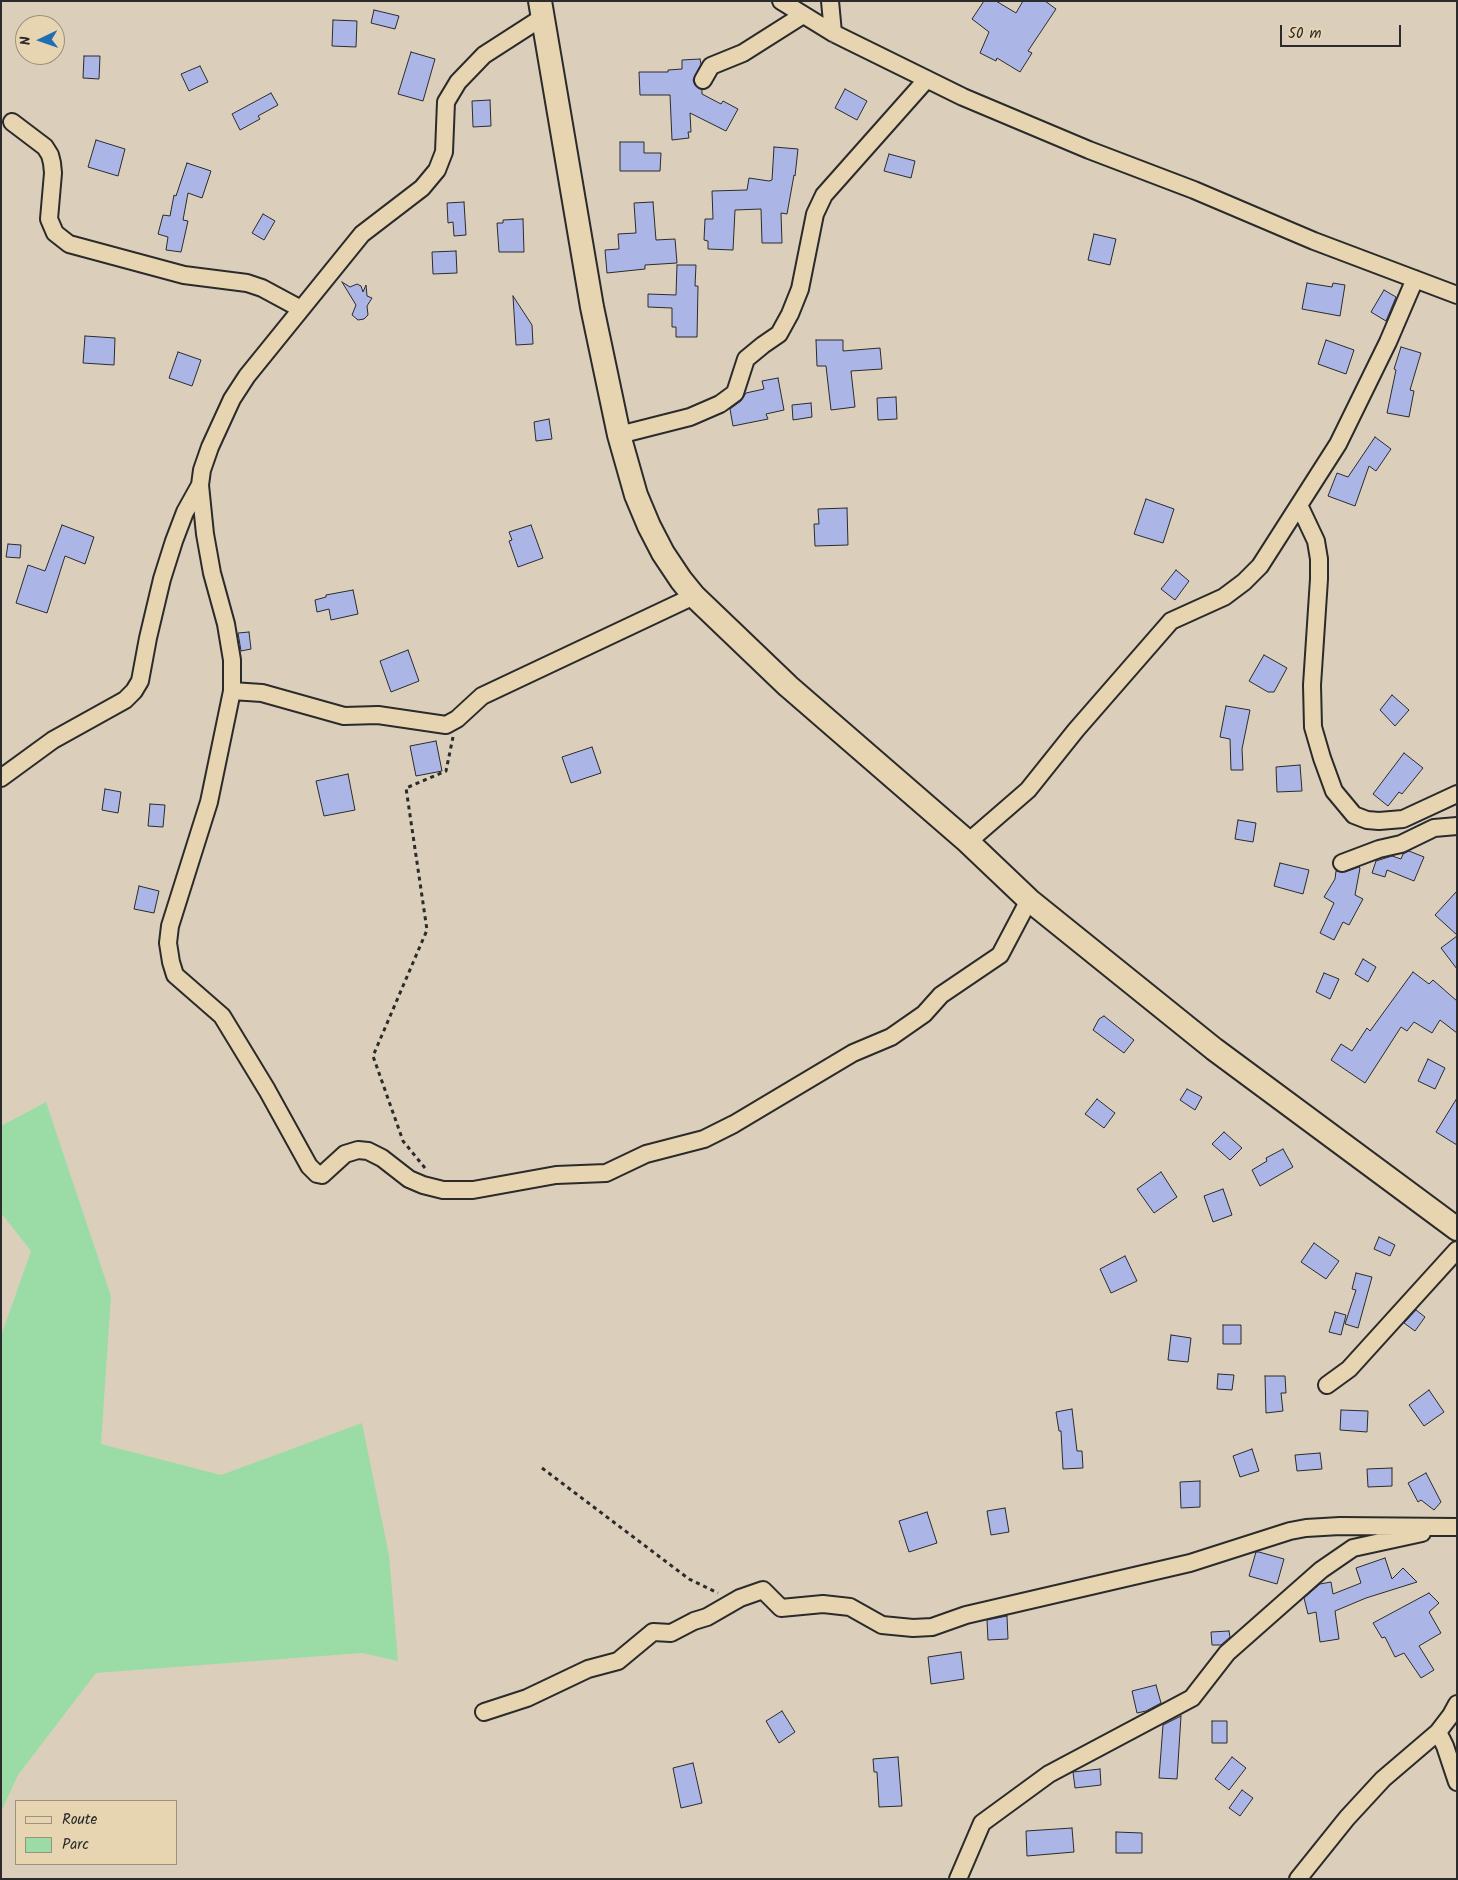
<!DOCTYPE html>
<html>
<head>
<meta charset="utf-8">
<style>
	body { margin:0 }
	#map { position:relative; width:1458px; height:1880px; overflow:hidden; background:#dbcfbc; font-family:Kalam,sans-serif }
	canvas { display:block }
	.frame { position:absolute; inset:0; border:2px solid #2b2b2b; pointer-events:none }
	.legend { position:absolute; left:15px; top:1800px; width:162px; height:65px; box-sizing:border-box; background:#e7d5b2; border:1px solid #9c917c; margin:0; padding:6px 9px; list-style:none; font-size:15px; color:#2b2b2b }
	.legend li { display:flex; align-items:center; gap:10px; height:25px }
	.legend b { width:25px; border:1px solid #9c917c }
	.north { position:absolute; left:15px; top:15px; width:50px; height:50px; box-sizing:border-box; background:#e7d5b2; border:1px solid #9c917c; border-radius:50%; rotate:267deg; font-size:14px; font-weight:700; line-height:20px; text-align:center; color:#2b2b2b }
	.north::after { content:''; display:block; margin:auto; width:18px; height:22px; background:#1f6fb2; clip-path:polygon(50% 0,100% 100%,50% 72%,0 100%) }
	.scale { position:absolute; left:1280px; top:25px; width:121px; height:22px; box-sizing:border-box; border:2px solid #2b2b2b; border-top:0; padding-left:6px; font-size:15px; line-height:18px; white-space:nowrap; color:#2b2b2b; -webkit-text-stroke:4px #e7d5b2; paint-order:stroke }
</style>
</head>
<body>
<div id="map">
<canvas width="1458" height="1880"></canvas>
<div class="frame"></div>
<ul class="legend">
<li><b style="height:6px;background:#e7d5b2"></b>Route</li>
<li><b style="height:14px;background:#9bdca6"></b>Parc</li>
</ul>
<div class="north">N</div>
<div class="scale">50 m</div>
</div>
<script>
const context = document.querySelector('canvas').getContext('2d');
context.lineJoin = 'round';
function fillPath(path, color) { context.fillStyle = color; context.fill(path, 'evenodd'); }
const poly = rows => new Path2D(rows.map(r => 'M' + r).join(''));
function trace(path, color, width, dash) { context.strokeStyle = color; context.lineWidth = width; context.lineCap = dash ? 'butt' : 'round'; context.setLineDash(dash || []); context.stroke(path); }
fillPath(poly([
	[46,1102,111,1296,101,1444,221,1475,362,1423,389,1555,398,1661,362,1653,96,1673,18,1775,1,1812,1,1336,31,1251,1,1213,1,1126]
]), '#9bdca6');
const building = poly([
	[984,1,996,1,1016,13,1023,1,1045,1,1056,9,1028,51,1032,53,1020,72,997,58,996,61,980,53,989,32,972,19,984,1],
	[374,10,399,16,395,29,371,23,374,10],
	[333,20,357,21,356,47,332,46,333,20],
	[411,52,435,59,423,101,398,94,411,52],
	[84,56,100,56,99,79,83,78,84,56],
	[700,59,701,64,693,80,695,85,702,90,702,94,721,104,723,101,738,109,726,131,690,113,691,132,688,132,689,138,672,140,670,95,640,95,639,72,668,72,668,70,682,69,682,60,700,59],
	[200,66,208,82,189,91,181,74,200,66],
	[845,89,867,101,857,120,835,108,845,89],
	[271,93,278,105,258,116,260,119,240,130,232,114,271,93],
	[490,100,491,126,473,127,472,101,490,100],
	[96,140,125,149,118,176,88,167,96,140],
	[620,142,644,142,644,153,661,153,660,171,620,171,620,142],
	[774,147,798,149,795,176,794,175,787,214,781,213,782,243,762,243,761,209,735,210,733,250,708,249,708,241,704,240,705,219,713,219,712,191,747,190,749,178,769,181,772,180,774,147],
	[889,154,915,161,911,178,884,171,889,154],
	[187,163,211,171,202,198,188,193,183,220,188,221,181,252,166,250,168,237,158,234,163,215,170,216,174,195,176,196,187,163],
	[464,202,466,235,454,236,453,222,448,223,447,203,464,202],
	[653,202,656,240,675,239,677,263,645,265,645,269,607,273,605,250,619,249,618,234,636,233,634,203,653,202],
	[263,214,275,221,264,240,252,233,263,214],
	[523,219,524,252,499,252,497,223,503,223,503,220,523,219],
	[1094,234,1116,239,1110,265,1088,260,1094,234],
	[456,251,457,273,433,274,432,252,456,251],
	[677,265,696,265,695,286,698,286,697,337,676,337,676,327,672,327,672,308,648,307,648,294,676,295,677,265],
	[342,282,350,287,357,284,361,286,363,292,366,285,367,296,372,298,367,306,368,315,364,319,358,320,352,315,356,305,342,282],
	[1307,283,1332,287,1333,283,1345,285,1340,316,1302,309,1307,283],
	[1384,290,1396,297,1386,321,1371,312,1384,290],
	[513,296,532,325,533,344,516,345,513,296],
	[85,336,115,338,114,365,83,363,85,336],
	[816,340,843,340,843,351,880,348,882,369,851,371,855,407,831,410,826,366,817,366,816,340],
	[1326,340,1354,350,1346,374,1318,364,1326,340],
	[1401,347,1421,353,1410,390,1414,391,1409,417,1387,413,1396,370,1394,369,1401,347],
	[178,352,201,360,192,386,169,378,178,352],
	[778,378,784,410,766,414,768,419,733,426,730,409,741,401,746,393,764,389,762,381,778,378],
	[896,397,897,419,878,420,877,398,896,397],
	[811,403,812,417,793,420,792,405,811,403],
	[549,419,552,439,536,441,534,422,549,419],
	[1375,437,1391,449,1376,471,1369,466,1355,506,1328,496,1337,473,1348,477,1375,437],
	[1146,499,1174,509,1163,543,1134,534,1146,499],
	[847,508,848,545,815,546,814,524,819,524,818,509,847,508],
	[62,525,94,537,85,564,65,556,47,613,16,603,28,565,45,571,62,525],
	[531,525,543,558,518,567,509,541,512,540,509,532,531,525],
	[8,544,21,545,20,558,6,557,8,544],
	[1176,570,1189,581,1175,600,1161,589,1176,570],
	[353,590,358,614,331,620,329,609,317,612,315,600,326,597,326,595,353,590],
	[249,632,251,649,241,651,238,633,249,632],
	[408,650,419,681,391,692,380,661,408,650],
	[1264,655,1287,668,1274,692,1268,692,1249,681,1264,655],
	[1392,695,1409,710,1395,726,1380,710,1392,695],
	[1226,706,1250,710,1242,749,1243,770,1231,770,1230,739,1220,737,1226,706],
	[436,741,442,771,416,776,410,746,436,741],
	[592,747,601,773,571,783,562,757,592,747],
	[1404,753,1423,768,1402,794,1399,792,1388,806,1373,794,1404,753],
	[1300,765,1302,791,1277,792,1276,767,1300,765],
	[348,774,355,810,324,816,316,781,348,774],
	[105,789,121,792,118,813,102,810,105,789],
	[150,804,165,805,163,827,148,826,150,804],
	[1238,820,1256,823,1253,842,1235,839,1238,820],
	[1409,851,1424,857,1414,881,1387,870,1385,877,1372,873,1376,861,1392,856,1401,859,1403,854,1409,851],
	[1280,863,1309,870,1303,894,1274,886,1280,863],
	[1359,867,1360,868,1355,895,1363,899,1349,925,1343,922,1334,940,1320,933,1334,903,1324,897,1335,879,1336,871,1345,872,1359,867],
	[139,886,159,891,154,913,134,909,139,886],
	[1457,891,1457,935,1435,915,1457,891],
	[1457,936,1457,969,1441,948,1457,936],
	[1363,959,1376,967,1368,982,1355,974,1363,959],
	[1413,972,1429,984,1433,980,1457,1001,1457,1033,1440,1020,1432,1033,1414,1022,1407,1031,1401,1027,1365,1083,1331,1060,1341,1044,1352,1051,1367,1028,1370,1031,1413,972],
	[1324,973,1339,979,1330,999,1316,992,1324,973],
	[1104,1016,1134,1040,1124,1053,1093,1030,1099,1019,1104,1016],
	[1428,1059,1445,1068,1435,1089,1418,1081,1428,1059],
	[1187,1089,1202,1097,1195,1110,1180,1100,1187,1089],
	[1457,1098,1457,1145,1436,1132,1457,1098],
	[1097,1099,1115,1113,1104,1128,1085,1114,1097,1099],
	[1224,1132,1242,1148,1230,1160,1212,1144,1224,1132],
	[1283,1149,1293,1167,1260,1186,1252,1170,1267,1161,1266,1158,1283,1149],
	[1161,1172,1177,1197,1154,1213,1137,1189,1161,1172],
	[1223,1189,1232,1215,1213,1222,1204,1196,1223,1189],
	[1379,1237,1395,1245,1390,1256,1374,1249,1379,1237],
	[1314,1243,1339,1261,1326,1279,1301,1262,1314,1243],
	[1125,1256,1137,1281,1111,1293,1100,1269,1125,1256],
	[1356,1273,1372,1277,1358,1328,1345,1324,1356,1290,1352,1289,1356,1273],
	[1416,1310,1425,1317,1415,1331,1404,1323,1416,1310],
	[1335,1312,1346,1315,1341,1335,1329,1332,1335,1312],
	[1223,1325,1241,1325,1241,1344,1223,1344,1223,1325],
	[1171,1335,1191,1338,1188,1362,1168,1360,1171,1335],
	[1218,1374,1234,1375,1232,1390,1217,1389,1218,1374],
	[1265,1376,1285,1376,1286,1393,1281,1393,1283,1411,1266,1413,1265,1376],
	[1429,1390,1444,1412,1424,1426,1409,1405,1429,1390],
	[1072,1409,1077,1451,1082,1451,1083,1468,1063,1469,1061,1431,1059,1431,1056,1412,1072,1409],
	[1341,1410,1368,1411,1367,1432,1340,1430,1341,1410],
	[1252,1449,1259,1471,1240,1477,1233,1456,1252,1449],
	[1320,1453,1322,1469,1297,1471,1295,1455,1320,1453],
	[1392,1468,1392,1486,1368,1487,1367,1469,1392,1468],
	[1426,1473,1441,1502,1434,1510,1421,1500,1418,1502,1408,1483,1426,1473],
	[1200,1481,1200,1507,1181,1508,1180,1482,1200,1481],
	[1005,1508,1009,1532,991,1535,987,1511,1005,1508],
	[927,1512,937,1543,909,1552,899,1521,927,1512],
	[1256,1552,1259,1552,1284,1559,1277,1584,1249,1576,1256,1552],
	[1385,1558,1392,1579,1403,1568,1417,1582,1366,1598,1335,1611,1339,1639,1320,1642,1316,1612,1308,1614,1304,1598,1320,1584,1331,1582,1333,1594,1361,1583,1356,1568,1385,1558],
	[1429,1593,1439,1603,1429,1612,1441,1633,1419,1646,1434,1670,1421,1678,1404,1653,1395,1657,1385,1637,1382,1638,1373,1623,1429,1593],
	[1007,1616,1008,1639,988,1640,987,1620,1007,1616],
	[1229,1631,1230,1637,1221,1645,1212,1645,1211,1632,1229,1631],
	[961,1652,964,1679,931,1684,928,1657,961,1652],
	[1156,1685,1161,1703,1146,1711,1137,1713,1132,1691,1156,1685],
	[782,1711,795,1732,779,1743,766,1721,782,1711],
	[1181,1716,1177,1779,1159,1778,1163,1725,1181,1716],
	[1212,1721,1227,1721,1227,1743,1212,1743,1212,1721],
	[898,1757,902,1806,879,1807,877,1772,874,1772,873,1759,898,1757],
	[1232,1757,1246,1768,1229,1790,1215,1779,1232,1757],
	[693,1763,702,1803,681,1808,673,1768,693,1763],
	[1100,1769,1101,1785,1075,1788,1073,1772,1100,1769],
	[1242,1790,1253,1798,1240,1816,1229,1808,1242,1790],
	[1072,1828,1074,1852,1027,1856,1026,1831,1072,1828],
	[1116,1832,1142,1833,1142,1853,1116,1853,1116,1832]
]);
fillPath(building, '#acb6e6');
trace(building, '#2b2b2b', 1);
const street = poly([
	[781,1,833,33,963,97,1089,150,1194,190,1314,241,1457,295],
	[830,1,833,33],
	[543,17,484,55,458,82,446,102,444,152,437,170,422,188,362,234,247,376,232,399,210,447,202,470,200,485,205,534,212,573,226,624,232,660,232,691,209,802,170,926,168,943,171,962,175,975,222,1016,267,1090,309,1166,317,1174,322,1175,345,1154,358,1150,368,1151,382,1158,409,1179,423,1185,443,1190,473,1190,556,1175,606,1173,646,1154,704,1139,734,1124,853,1053,891,1037,924,1014,941,995,1000,955,1029,900],
	[703,80,711,66,743,53,803,15],
	[12,122,45,147,50,155,52,163,53,173,49,219,55,233,69,244,184,275,247,283,262,288,301,309],
	[619,435,690,417,720,404,735,393,746,359,763,345,779,334,790,314,800,289,815,214,824,195,927,79],
	[1299,505,1316,541,1319,559,1319,579,1312,685,1313,727,1322,758,1334,791,1354,815,1367,820,1379,821,1403,819,1457,794],
	[232,691,262,693,344,716,378,715,446,725,457,719,482,696,694,596],
	[1,778,53,740,125,700,134,691,140,681,148,638,162,579,174,541,185,512,200,485],
	[968,842,1028,790,1076,730,1171,621,1224,597,1244,582,1260,566,1338,444,1388,342,1415,279],
	[1342,863,1379,849,1401,844,1434,828,1457,826],
	[1327,1385,1349,1369,1457,1250],
	[484,1712,527,1698,588,1669,618,1661,653,1632,671,1633,694,1621,707,1617,740,1598,763,1590,781,1608,823,1604,850,1607,882,1625,913,1628,932,1627,966,1615,1190,1563,1290,1531,1306,1528,1340,1526,1457,1527],
	[1438,1732,1445,1746,1457,1782],
	[958,1879,982,1823,1049,1774,1192,1698,1227,1653,1321,1570,1353,1548,1422,1533],
	[1298,1879,1347,1818,1383,1779,1438,1732,1451,1715,1457,1704]
]);
const secondary = poly([
	[540,1,592,307,619,435,636,495,649,526,663,553,681,580,694,596,788,686,968,842,1029,900,1214,1049,1457,1229]
]);
trace(street, '#2b2b2b', 20);
trace(secondary, '#2b2b2b', 26);
trace(poly([
	[425,1168,403,1141,373,1056,427,930,406,788,446,771,453,737],
	[542,1468,689,1579,718,1593]
]), '#2b2b2b', 3, [4, 4]);
trace(street, '#e7d5b2', 16);
trace(secondary, '#e7d5b2', 22);
</script>
</body>
</html>
